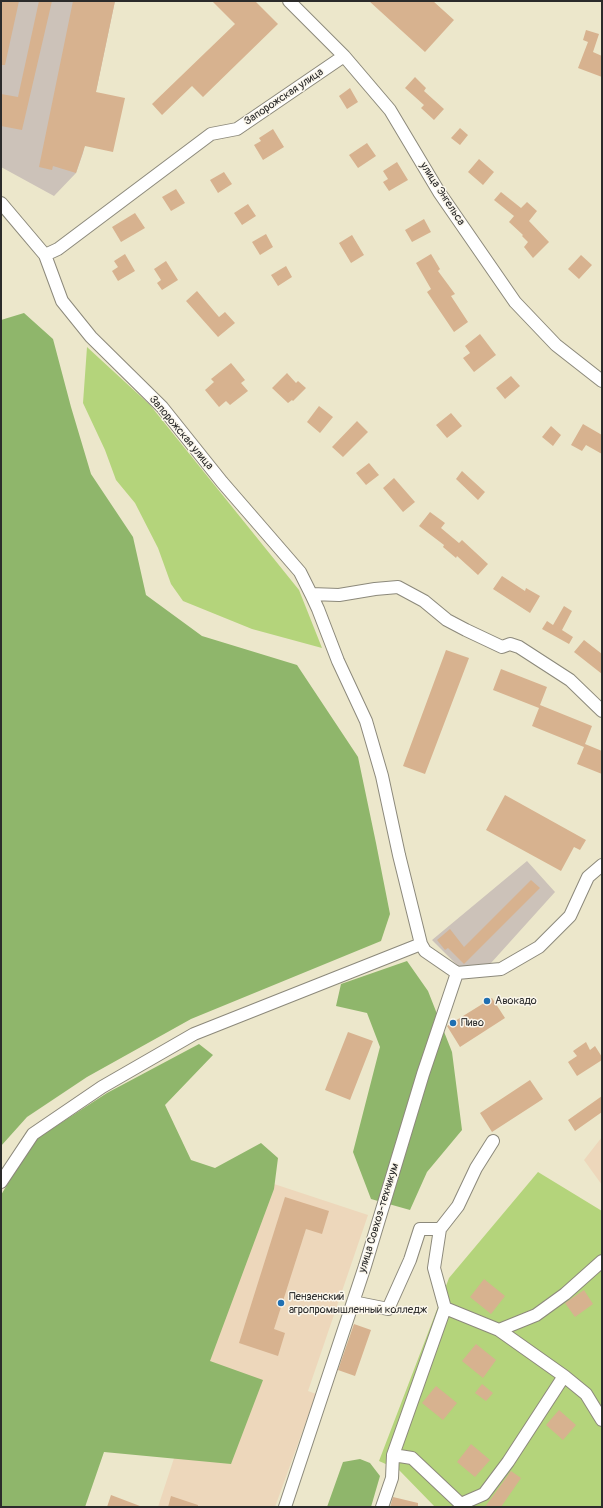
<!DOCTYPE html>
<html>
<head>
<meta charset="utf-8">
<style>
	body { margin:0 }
	#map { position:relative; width:603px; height:1508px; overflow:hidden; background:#ece7cb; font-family:Pangolin,sans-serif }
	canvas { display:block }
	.frame { position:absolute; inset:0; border:2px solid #2b2b2b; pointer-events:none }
</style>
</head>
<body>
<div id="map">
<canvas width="603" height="1508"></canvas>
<div class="frame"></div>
</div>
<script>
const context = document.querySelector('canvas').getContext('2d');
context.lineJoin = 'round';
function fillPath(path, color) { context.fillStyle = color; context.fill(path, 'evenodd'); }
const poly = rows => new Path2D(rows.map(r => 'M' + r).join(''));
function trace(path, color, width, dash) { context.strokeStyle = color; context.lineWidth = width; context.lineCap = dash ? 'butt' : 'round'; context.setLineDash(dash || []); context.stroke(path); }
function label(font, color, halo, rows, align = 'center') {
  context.font = font + ' Pangolin,sans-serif'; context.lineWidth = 3; context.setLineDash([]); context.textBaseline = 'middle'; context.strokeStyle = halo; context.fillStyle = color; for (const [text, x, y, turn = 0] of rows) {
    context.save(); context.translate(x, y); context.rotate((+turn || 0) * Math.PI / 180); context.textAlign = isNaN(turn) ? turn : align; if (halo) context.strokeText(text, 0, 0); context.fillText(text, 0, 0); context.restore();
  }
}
fillPath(poly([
	[602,1137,602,1185,584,1160],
	[265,1181,368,1215,308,1391,316,1394,275,1507,158,1507]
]), '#edd7bb');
fillPath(poly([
	[1,1,115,1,83,153,76,173,54,196,1,167],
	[527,861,555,892,491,963,461,969,432,940]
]), '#ccc2b9');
fillPath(poly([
	[87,347,150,405,299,590,322,648,252,629,183,601,171,584,158,548,135,503,116,480,105,450,83,403],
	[538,1172,602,1211,602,1507,435,1507,399,1470,379,1461,449,1278]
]), '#b4d47b');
fillPath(poly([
	[24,313,53,339,71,407,91,474,133,537,146,595,202,636,297,665,358,757,376,843,390,914,381,941,191,1019,87,1077,27,1117,1,1146,1,320],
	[407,961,428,991,452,1052,462,1130,427,1172,410,1210,371,1199,353,1152,380,1047,367,1013,336,1006,341,984],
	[199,1044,213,1055,165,1105,191,1160,215,1168,261,1143,278,1158,274,1189,210,1361,263,1380,231,1464,104,1452,85,1507,1,1507,1,1195,33,1141,107,1093],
	[360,1459,370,1463,380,1476,371,1507,327,1507,343,1462]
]), '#8fb66b');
fillPath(poly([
	[1,1,19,1,5,65,1,65],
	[39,1,52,1,22,130,1,126,1,94,18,97],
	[73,1,115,1,96,92,125,98,113,152,85,146,76,173,53,166,52,170,39,167],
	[212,1,255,1,278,24,203,97,192,86,162,115,152,104,235,24],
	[369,1,433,1,454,20,425,52],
	[586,30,599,34,593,52,602,56,602,77,578,68,588,42,583,40],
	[415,77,426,88,424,91,444,109,434,120,421,108,424,105,405,88],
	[350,88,358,102,347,109,339,96],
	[460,128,468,135,460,145,451,138],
	[273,129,284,147,263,160,254,145,261,141,259,138],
	[367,143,376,156,358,168,349,155],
	[479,159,494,172,483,185,468,172],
	[397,162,408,180,389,191,383,182,388,179,383,171],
	[224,172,232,184,218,193,210,180],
	[176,189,185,203,171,211,162,197],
	[501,192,521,208,527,202,537,211,529,221,549,242,533,258,524,247,528,242,522,236,523,235,509,222,514,216,494,200],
	[248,204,256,216,242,225,234,213],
	[135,213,145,228,121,242,112,227],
	[424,219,431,232,412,242,405,230],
	[266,234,273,247,260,255,252,242],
	[352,235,364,255,351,263,339,243],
	[125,254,135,271,118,281,112,271,118,267,114,261],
	[431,254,440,269,438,271,455,294,451,296,468,322,454,332,427,292,431,289,416,263],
	[581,255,592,265,579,279,568,269],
	[166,261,178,280,162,290,157,283,161,280,154,269],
	[286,266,292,277,278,286,271,275],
	[197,291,219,317,225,312,235,323,218,337,186,301],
	[480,334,496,355,474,372,463,358,470,353,465,346],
	[231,363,245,380,241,383,248,391,230,405,226,401,219,407,205,390,214,382,211,379],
	[287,373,296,383,298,381,306,388,293,401,292,400,288,403,272,388],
	[511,376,520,386,505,399,496,388],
	[319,406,333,417,320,433,307,422],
	[451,413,462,426,447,438,436,425],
	[357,421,368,432,343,457,332,447],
	[583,424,602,435,602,454,586,445,582,451,571,445],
	[551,426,561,435,553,446,542,437],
	[369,463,379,475,366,485,356,473],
	[462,471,485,492,478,500,456,479],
	[394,478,415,502,403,512,383,488],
	[430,512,445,523,441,528,459,543,462,540,488,564,478,575,457,556,456,558,443,547,444,545,419,526],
	[502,576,525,591,526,588,540,596,530,613,493,589],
	[564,606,572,611,562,630,573,637,569,644,542,629,547,621,553,625],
	[584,640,602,654,602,674,574,652],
	[446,650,469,658,425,774,403,766],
	[501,669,547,687,540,705,592,726,585,744,602,751,602,774,577,764,584,747,532,726,539,708,493,690],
	[505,795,586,840,580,850,574,847,561,871,486,830],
	[531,880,540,888,464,964,448,948,445,950,437,940,450,929,464,947],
	[492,998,505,1018,460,1047,447,1026],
	[348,1032,373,1041,350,1100,325,1090],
	[586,1042,590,1050,595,1046,602,1057,602,1060,577,1076,568,1062,577,1056,573,1051],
	[530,1080,543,1099,492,1132,480,1113],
	[602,1096,602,1112,575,1131,568,1120],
	[285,1197,329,1211,322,1234,306,1229,274,1329,285,1333,278,1356,239,1343],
	[484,1279,505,1296,491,1314,470,1297],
	[584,1290,593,1304,575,1317,565,1303],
	[354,1324,371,1330,355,1376,338,1370],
	[476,1344,496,1360,483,1378,462,1361],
	[482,1384,493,1393,486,1401,475,1393],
	[436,1386,457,1403,443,1420,422,1403],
	[559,1410,576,1425,563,1440,546,1425],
	[471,1444,490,1460,475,1477,457,1462],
	[511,1471,521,1478,501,1507,485,1507],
	[111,1495,140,1506,140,1507,107,1507],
	[171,1496,198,1505,198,1507,168,1507],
	[393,1497,418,1503,418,1507,390,1507]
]), '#d7b28f');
const minor = poly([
	[289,1,344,56,390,110,439,192,515,302,556,345,602,381],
	[1,203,45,255,62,301,91,337,162,407,222,482,300,572,311,594,339,595,375,589,398,587,424,601,447,620,466,630,502,647,510,644,519,647,570,680,602,711],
	[45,255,58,249,211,134,237,129,344,56],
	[311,594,318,609,338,661,366,721,382,776,399,855,421,944],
	[1,1182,33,1134,102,1087,194,1034,421,944,425,951,457,973,501,969,539,947,570,916,588,877,602,865],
	[353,1302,388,1309,410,1260,420,1229,440,1229,458,1206,476,1168,493,1141],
	[445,1308,499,1330,564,1376,586,1394,602,1420],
	[499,1330,536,1315,565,1294,602,1261],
	[393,1455,412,1458,464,1507],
	[461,1504,484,1494,508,1462,564,1376],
	[285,1507,365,1266,423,1074,457,973],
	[382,1507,392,1478,393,1455,445,1308,434,1268,440,1229]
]);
trace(minor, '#8c897b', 14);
trace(minor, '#fff', 12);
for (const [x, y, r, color] of [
	[487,1001,4,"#1f6fb2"],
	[453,1023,4,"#1f6fb2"],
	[281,1303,4,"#1f6fb2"]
]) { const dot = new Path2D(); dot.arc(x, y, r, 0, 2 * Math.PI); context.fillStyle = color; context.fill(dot); trace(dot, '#fbf7ec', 1.5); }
label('11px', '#2b2b2b', '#fbf7ec', [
	["Запорожская улица",284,97,-34],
	["улица Энгельса",442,194,57],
	["Запорожская улица",181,433,50],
	["улица Совхоз-техникум",379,1218,-73]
]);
label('11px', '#2b2b2b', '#fbf7ec', [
	["Авокадо",495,1001],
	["Пиво",461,1023],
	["Пензенский",289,1297],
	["агропромышленный колледж",289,1310]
], 'left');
</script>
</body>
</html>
